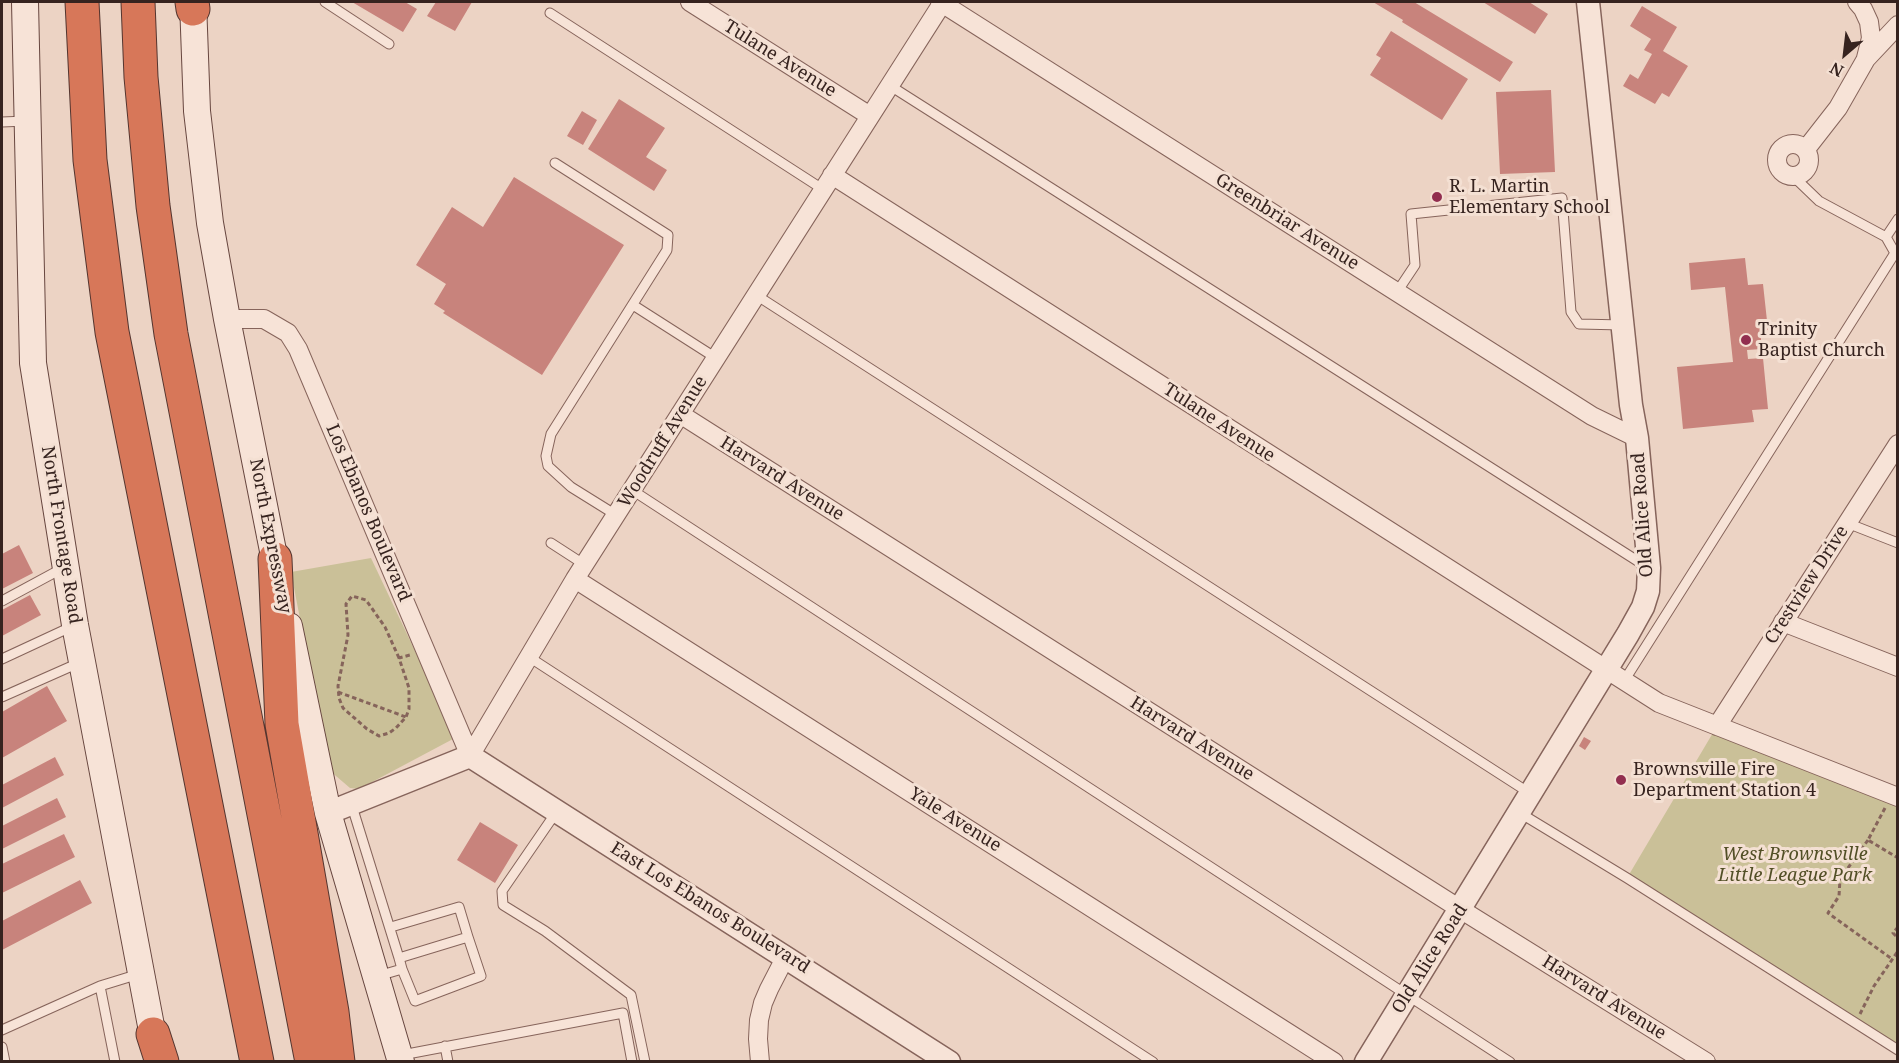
<!DOCTYPE html>
<html>
<head>
<meta charset="utf-8">
<style>
	body { margin:0 }
	#map { position:relative; width:1899px; height:1063px; overflow:hidden; background:#ecd3c4; font-family:"Noto Serif",serif }
	canvas { display:block }
	.frame { position:absolute; inset:0; border:3px solid #36231f; pointer-events:none }
	.north { position:absolute; left:1815px; top:24px; width:60px; height:60px; -webkit-text-stroke:4px #f4e0d3; paint-order:stroke; rotate:208deg; font-size:16px; font-weight:700; line-height:24px; text-align:center; color:#36231f }
	.north::after { content:''; display:block; margin:auto; width:21px; height:27px; background:#36231f; clip-path:polygon(50% 0,100% 100%,50% 72%,0 100%) }
</style>
</head>
<body>
<div id="map">
<canvas width="1899" height="1063"></canvas>
<div class="frame"></div>
<div class="north">N</div>
</div>
<script>
const context = document.querySelector('canvas').getContext('2d');
context.lineJoin = 'round';
function fillPath(path, color) { context.fillStyle = color; context.fill(path, 'evenodd'); }
const poly = rows => new Path2D(rows.map(r => 'M' + r).join(''));
function trace(path, color, width, dash) { context.strokeStyle = color; context.lineWidth = width; context.lineCap = dash ? 'butt' : 'round'; context.setLineDash(dash || []); context.stroke(path); }
function label(font, color, halo, rows, align = 'center') {
  context.font = font + ' "Noto Serif",serif'; context.lineWidth = 6; context.setLineDash([]); context.textBaseline = 'middle'; context.strokeStyle = halo; context.fillStyle = color; for (const [text, x, y, turn = 0] of rows) {
    context.save(); context.translate(x, y); context.rotate((+turn || 0) * Math.PI / 180); context.textAlign = isNaN(turn) ? turn : align; if (halo) context.strokeText(text, 0, 0); context.fillText(text, 0, 0); context.restore();
  }
}
fillPath(poly([
	[371,558,443,710,453,739,359,789,350,788,329,770,291,572],
	[1717,726,1897,797,1897,1050,1627,878]
]), '#cac098');
fillPath(poly([
	[352,2,405,2,417,9,403,32],
	[436,2,472,2,455,31,427,16],
	[1373,2,1414,2,1513,62,1500,82,1402,22,1403,20],
	[1483,2,1529,2,1548,14,1535,34],
	[1642,6,1677,27,1663,51,1688,66,1669,97,1662,93,1655,104,1623,86,1630,74,1638,79,1652,54,1644,50,1651,39,1630,26],
	[1391,31,1468,79,1442,120,1370,75,1381,58,1376,55],
	[1551,90,1555,172,1500,174,1496,92],
	[619,99,665,128,646,157,667,170,654,191,588,149],
	[582,111,597,120,583,145,567,136],
	[514,177,624,245,542,375,443,313,445,311,434,304,446,284,416,265,452,207,483,227],
	[1745,258,1748,285,1763,284,1768,330,1760,330,1762,349,1747,350,1748,359,1763,358,1768,409,1752,410,1754,422,1683,429,1677,367,1733,362,1725,287,1691,290,1689,263],
	[19,545,33,573,2,589,2,554],
	[30,595,41,615,2,636,2,610],
	[47,686,67,721,2,758,2,712],
	[1584,737,1591,741,1585,750,1579,746],
	[55,757,64,775,2,808,2,785],
	[57,798,66,817,2,849,2,826],
	[480,822,518,845,495,883,457,860],
	[64,834,75,857,2,893,2,864],
	[80,880,92,903,2,950,2,921]
]), '#c8837c');
const service = poly([
	[325,2,389,44],
	[550,13,824,190],
	[889,85,1647,567],
	[2,122,26,121],
	[555,163,668,235,667,250,551,434,546,456,548,466,571,487,616,515],
	[1793,176,1819,201,1886,237],
	[1397,292,1415,265,1411,214,1562,198,1571,312,1579,324,1623,325],
	[756,295,1531,794],
	[633,305,716,358],
	[632,490,1510,1062],
	[1847,523,1898,543],
	[551,543,585,565],
	[2,601,63,568],
	[529,657,1153,1062],
	[2,659,73,626],
	[1624,681,1895,253,1886,237,1898,219],
	[2,697,81,662],
	[351,803,399,958],
	[557,811,502,891,503,905,545,931,631,995,645,1062],
	[1520,813,1627,878,1898,1050],
	[391,927,459,907,468,937],
	[378,976,402,969,415,1001,481,976,468,937,399,958,402,969],
	[100,986,139,974],
	[2,1030,100,986,115,1062],
	[445,1046,448,1062],
	[2,1047,5,1062],
	[402,1055,623,1013,632,1062]
]);
const minor = poly([
	[690,2,870,116],
	[940,2,1592,416,1637,438],
	[1857,2,1863,9,1869,22,1871,38,1866,58],
	'1777 160a16 16 0 1 1 32 0a16 16 0 1 1-32 0Z',
	[1806,149,1838,108,1866,59,1898,25],
	[832,175,1659,703,1898,797],
	[227,319,264,319,288,333,298,349,470,756],
	[680,414,1460,909,1706,1062],
	[575,579,1334,1062],
	[1783,622,1898,667],
	[1717,726,1898,444],
	[470,756,575,579,943,2],
	[760,1062,758,1039,759,1020,763,1003,769,989,786,956]
]);
const tertiary = poly([
	[328,813,470,756,949,1062],
	[1366,1062,1628,634,1643,607,1648,591,1649,568,1637,438,1631,405,1588,2]
]);
const secondary = poly([
	[25,2,33,363,75,625,156,1052],
	[193,2,197,111,210,223,227,319,278,576],
	[289,626,328,813,401,1062]
]);
const motorway = poly([
	[82,2,90,160,112,332,257,1062],
	[138,2,141,77,153,206,171,334,312,1062],
	[192,2,193,9],
	[275,559,282,724,332,1012,338,1062],
	[153,1034,162,1062]
]);
trace(service, '#86645b', 11);
trace(minor, '#86645b', 20);
trace(tertiary, '#86645b', 25);
trace(secondary, '#67463f', 28);
trace(motorway, '#54352f', 35);
trace(poly([
	[399,658,385,627,366,600,352,596,346,604,348,635,338,686,339,698,343,708,367,729,379,736,389,733,396,728,406,717,409,709,409,688,399,658,410,655],
	[338,692,406,717],
	[1885,808,1868,840,1898,858],
	[1868,840,1840,879,1839,896,1828,913,1892,959],
	[1898,927,1893,933,1898,938],
	[1860,1014,1874,986,1898,951]
]), '#86645b', 3, [4.5, 3]);
trace(service, '#f7e3d7', 9);
trace(minor, '#f7e3d7', 18);
trace(tertiary, '#f7e3d7', 22);
trace(secondary, '#f7e3d7', 26);
trace(motorway, '#d77759', 33);
for (const [x, y, r, color] of [
	[1437,197,6,"#922e4f"],
	[1746,340,6,"#922e4f"],
	[1621,780,6,"#922e4f"]
]) { const dot = new Path2D(); dot.arc(x, y, r, 0, 2 * Math.PI); context.fillStyle = color; context.fill(dot); trace(dot, '#f4e0d3', 2); }
label('18px', '#36231f', '#f4e0d3', [
	["Tulane Avenue",780,59,32],
	["Greenbriar Avenue",1287,222,32],
	["Tulane Avenue",1219,423,33],
	["Woodruff Avenue",663,442,-58],
	["Harvard Avenue",782,479,32],
	["Los Ebanos Boulevard",368,513,67],
	["Old Alice Road",1643,515,-94],
	["North Frontage Road",61,535,81],
	["North Expressway",270,536,79],
	["Crestview Drive",1807,585,-57],
	["Harvard Avenue",1192,739,32],
	["Yale Avenue",955,820,32],
	["East Los Ebanos Boulevard",710,908,32],
	["Old Alice Road",1430,959,-58],
	["Harvard Avenue",1604,998,32]
]);
label('18px', '#36231f', '#f4e0d3', [
	["R. L. Martin",1449,187],
	["Elementary School",1449,208],
	["Trinity",1758,330],
	["Baptist Church",1758,351],
	["Brownsville Fire",1633,770],
	["Department Station 4",1633,791]
], 'left');
label('italic 18px', '#524f26', '#f4e0d3', [
	["West Brownsville",1795,855],
	["Little League Park",1795,876]
]);
</script>
</body>
</html>
